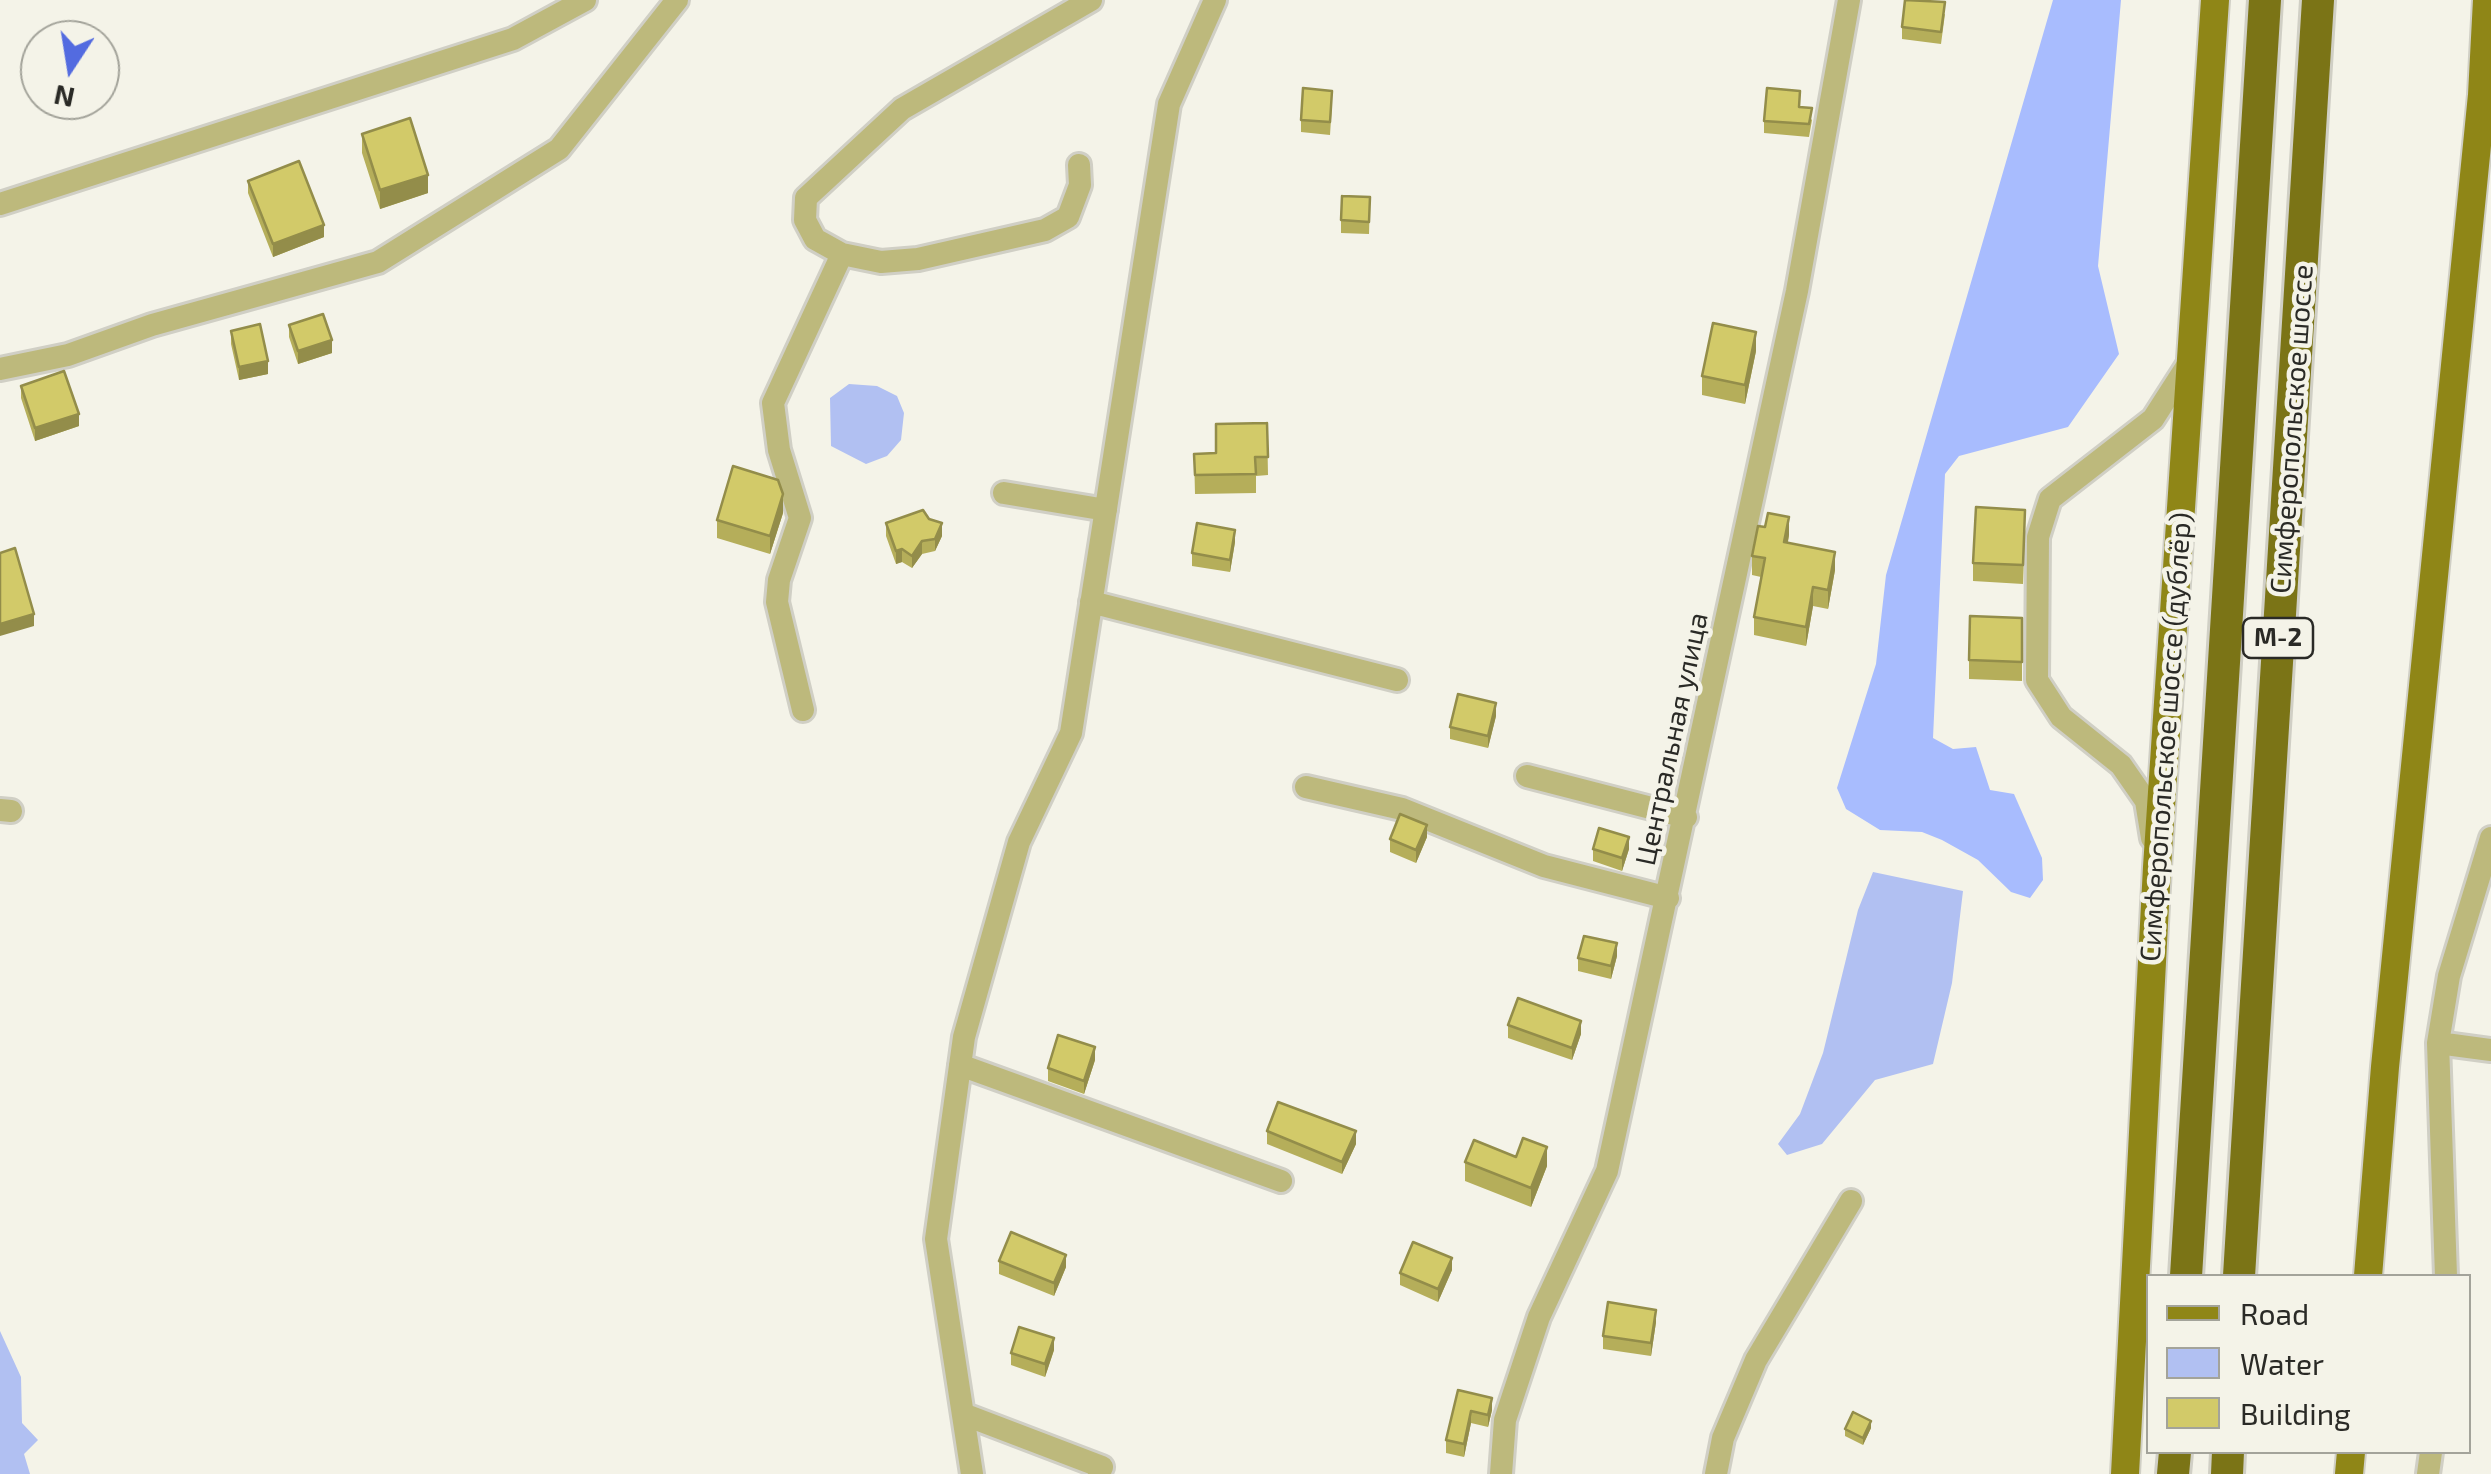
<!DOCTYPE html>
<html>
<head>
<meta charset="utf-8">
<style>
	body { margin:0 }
	#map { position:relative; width:2491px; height:1474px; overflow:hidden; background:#f4f3e8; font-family:"Exo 2",sans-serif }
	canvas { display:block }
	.legend { position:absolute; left:2146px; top:1274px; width:325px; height:180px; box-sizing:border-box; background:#f4f3e8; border:2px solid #a3a39a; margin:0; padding:12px 18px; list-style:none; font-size:30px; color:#2a2a26 }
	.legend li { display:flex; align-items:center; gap:20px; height:50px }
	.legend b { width:50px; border:2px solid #a3a39a }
	.north { position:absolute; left:20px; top:20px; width:100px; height:100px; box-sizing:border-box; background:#f4f3e8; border:2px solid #a3a39a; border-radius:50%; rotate:192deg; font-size:28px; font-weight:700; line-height:40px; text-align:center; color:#2a2a26 }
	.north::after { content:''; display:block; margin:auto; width:35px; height:45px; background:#536be0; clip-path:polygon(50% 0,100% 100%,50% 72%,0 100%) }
</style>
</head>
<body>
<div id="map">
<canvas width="2491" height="1474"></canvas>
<ul class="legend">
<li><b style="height:12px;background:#8f8617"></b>Road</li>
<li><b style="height:28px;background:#b1c0f2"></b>Water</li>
<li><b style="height:28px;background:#d2ca69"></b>Building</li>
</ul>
<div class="north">N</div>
</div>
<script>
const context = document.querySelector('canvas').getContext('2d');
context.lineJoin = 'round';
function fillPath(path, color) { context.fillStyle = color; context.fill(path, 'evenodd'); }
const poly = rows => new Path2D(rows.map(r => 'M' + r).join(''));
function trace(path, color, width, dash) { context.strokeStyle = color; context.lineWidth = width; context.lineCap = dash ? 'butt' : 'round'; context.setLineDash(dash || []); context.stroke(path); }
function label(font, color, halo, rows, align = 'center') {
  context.font = font + ' "Exo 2",sans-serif'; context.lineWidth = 9; context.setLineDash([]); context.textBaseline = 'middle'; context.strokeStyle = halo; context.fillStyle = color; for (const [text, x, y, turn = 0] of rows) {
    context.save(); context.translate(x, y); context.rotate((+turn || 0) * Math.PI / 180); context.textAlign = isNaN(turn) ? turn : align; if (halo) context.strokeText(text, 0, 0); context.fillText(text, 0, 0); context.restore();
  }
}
fillPath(poly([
	[2053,0,2121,0,2098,266,2119,354,2068,427,1959,456,1945,474,1933,738,1953,749,1976,747,1990,790,2014,794,2042,858,2043,880,2030,898,2011,892,1978,860,1942,840,1922,832,1880,830,1846,809,1837,788,1876,664,1886,575]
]), '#a8bcfe');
fillPath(poly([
	[849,384,877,386,897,396,904,413,901,440,887,456,866,464,831,446,830,398],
	[1873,872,1963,891,1952,983,1933,1064,1875,1080,1822,1144,1787,1155,1778,1144,1800,1114,1823,1053,1858,910],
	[0,1331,21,1377,22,1423,38,1440,24,1454,30,1474,0,1474]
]), '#b1c0f2');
const minor = poly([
	[0,204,513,39,585,0],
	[842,254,881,262,918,259,1045,230,1068,217,1080,185,1079,165],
	[0,369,68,355,152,325,378,262,559,149,677,0],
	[1004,493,1106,510],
	[1091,602,1397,680],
	[803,710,777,602,779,580,800,518,779,450,773,403,842,254,815,239,805,220,806,198,902,109,1091,0],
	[1527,776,1686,817],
	[1306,787,1402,809,1544,866,1668,898],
	[0,810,11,811],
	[2152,838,2146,801,2121,765,2061,717,2037,680,2038,537,2050,499,2153,419,2189,363],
	[2438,1043,2491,1050],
	[960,1065,1281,1181],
	[2446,1276,2438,1043,2449,976,2491,838],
	[963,1414,1102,1467,1099,1474],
	[972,1474,936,1239,964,1037,1019,842,1071,733,1169,104,1215,0],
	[1501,1474,1505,1420,1539,1317,1607,1171,1797,291,1849,0],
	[1716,1474,1723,1438,1756,1360,1851,1201],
	[2428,1474,2431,1452]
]);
const major = poly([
	[2368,1276,2385,1067,2482,95,2487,0],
	[2125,1474,2157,867,2215,0],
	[2349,1474,2351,1452]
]);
const highway = poly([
	[2186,1276,2265,0],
	[2239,1276,2318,0],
	[2173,1474,2175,1452],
	[2227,1474,2228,1452]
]);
trace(minor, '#d0cfc5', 28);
trace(major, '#d0cfc5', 32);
trace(highway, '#d0cfc5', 38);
trace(minor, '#bdb97c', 22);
trace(major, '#8f8617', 28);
trace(highway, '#7b7416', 32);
fillPath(poly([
	[1945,14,1941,44,1902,39,1902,27],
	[1332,104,1330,135,1301,132,1301,120],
	[1800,107,1812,120,1809,137,1764,133,1764,121],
	[362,134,428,193,380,209,362,153],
	[248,181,324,237,273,257,248,193],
	[1370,197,1369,234,1341,233,1341,220],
	[289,325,332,353,298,364,289,337],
	[231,331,268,374,239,380,231,344],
	[1756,351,1745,404,1702,395,1702,376],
	[21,386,79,426,35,441,21,398],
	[1267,423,1268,475,1256,476,1256,493,1195,494,1194,454,1216,453],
	[783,513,770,554,717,538,717,520],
	[886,523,942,536,935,551,922,554,912,568,902,562,896,564,886,536],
	[2025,528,2023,584,1973,581,1973,563],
	[1789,535,1788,542,1835,570,1828,609,1813,606,1806,646,1754,635,1754,617,1761,577,1752,575,1752,556],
	[1235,542,1230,572,1192,566,1192,553],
	[2022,618,2022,681,1969,679,1969,660],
	[1496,716,1488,748,1450,739,1450,727],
	[1427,837,1416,863,1390,852,1390,839],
	[1593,849,1629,849,1622,871,1593,861],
	[1617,956,1611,979,1578,971,1578,958],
	[1508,1025,1581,1034,1572,1060,1508,1038],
	[1095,1060,1084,1094,1048,1081,1048,1068],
	[1267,1131,1356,1144,1342,1174,1267,1144],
	[1516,1157,1547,1166,1531,1207,1465,1181,1465,1162],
	[999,1261,1066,1267,1054,1296,999,1274],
	[1452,1270,1438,1302,1400,1285,1400,1273],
	[1656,1322,1651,1356,1603,1349,1603,1336],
	[1054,1350,1045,1377,1011,1365,1011,1353],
	[1458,1390,1492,1410,1488,1427,1471,1423,1464,1457,1446,1453,1446,1440],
	[1871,1428,1863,1445,1845,1436,1845,1429]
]), '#b5ae5a');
fillPath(poly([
	[428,175,428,193,380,209,380,190],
	[324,225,324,237,273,257,273,244],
	[1756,332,1756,351,1745,404,1745,385],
	[332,340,332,353,298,364,298,351],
	[268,361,268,374,239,380,239,367],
	[79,414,79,426,35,441,35,428],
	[783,494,783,513,770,554,770,536],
	[1789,517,1789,535,1784,561,1784,542],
	[942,523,942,536,935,551,935,539],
	[1235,530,1235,542,1230,572,1230,560],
	[922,541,922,554,912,568,912,556],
	[902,549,902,562,896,564,896,551],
	[1835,552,1835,570,1828,609,1828,590],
	[1813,587,1813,606,1806,646,1806,627],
	[34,614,34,626,0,636,0,624],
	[1496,703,1496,716,1488,748,1488,736],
	[1427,825,1427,837,1416,863,1416,850],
	[1629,837,1629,849,1622,871,1622,858],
	[1617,943,1617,956,1611,979,1611,966],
	[1581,1021,1581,1034,1572,1060,1572,1048],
	[1095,1047,1095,1060,1084,1094,1084,1081],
	[1356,1131,1356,1144,1342,1174,1342,1162],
	[1547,1147,1547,1166,1531,1207,1531,1188],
	[1066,1255,1066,1267,1054,1296,1054,1283],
	[1452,1258,1452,1270,1438,1302,1438,1289],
	[1656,1310,1656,1322,1651,1356,1651,1343],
	[1054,1338,1054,1350,1045,1377,1045,1364],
	[1492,1398,1492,1410,1488,1427,1488,1415],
	[1471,1411,1471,1423,1464,1457,1464,1444],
	[1871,1421,1871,1428,1863,1445,1863,1438]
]), '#938d4a');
const building = poly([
	[1905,0,1945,2,1941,32,1902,27,1905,0],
	[1303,88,1332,91,1330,122,1301,120,1303,88],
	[1767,88,1800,91,1799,107,1812,108,1809,124,1764,121,1767,88],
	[410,118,428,175,380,190,362,134,410,118],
	[299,161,324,225,273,244,248,181,299,161],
	[1342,196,1370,197,1369,222,1341,220,1342,196],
	[323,314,332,340,298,351,289,325,323,314],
	[1713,323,1756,332,1745,385,1702,376,1713,323],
	[260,324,268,361,239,367,231,331,260,324],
	[64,371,79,414,35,428,21,386,64,371],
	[1267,423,1268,457,1255,457,1256,474,1195,475,1194,454,1216,453,1216,424,1267,423],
	[733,466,778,480,783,494,770,536,717,520,733,466],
	[1976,507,2025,510,2023,565,1973,563,1976,507],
	[923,510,929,519,942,523,935,539,922,541,912,556,902,549,896,551,886,523,923,510],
	[1768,513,1789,517,1784,542,1835,552,1828,590,1813,587,1806,627,1754,617,1765,558,1752,556,1758,526,1765,527,1768,513],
	[1197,523,1235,530,1230,560,1192,553,1197,523],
	[15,548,34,614,0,624,0,553,15,548],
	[1970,616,2022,618,2022,662,1969,660,1970,616],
	[1458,694,1496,703,1488,736,1450,727,1458,694],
	[1400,814,1427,825,1416,850,1390,839,1400,814],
	[1599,828,1629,837,1622,858,1593,849,1599,828],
	[1584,936,1617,943,1611,966,1578,958,1584,936],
	[1518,998,1581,1021,1572,1048,1508,1025,1518,998],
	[1058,1035,1095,1047,1084,1081,1048,1068,1058,1035],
	[1278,1102,1356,1131,1342,1162,1267,1131,1278,1102],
	[1523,1138,1547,1147,1531,1188,1465,1162,1474,1140,1516,1157,1523,1138],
	[1011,1232,1066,1255,1054,1283,999,1261,1011,1232],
	[1413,1242,1452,1258,1438,1289,1400,1273,1413,1242],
	[1608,1302,1656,1310,1651,1343,1603,1336,1608,1302],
	[1019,1327,1054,1338,1045,1364,1011,1353,1019,1327],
	[1458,1390,1492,1398,1488,1415,1471,1411,1464,1444,1446,1440,1458,1390],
	[1853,1412,1871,1421,1863,1438,1845,1429,1853,1412]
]);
fillPath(building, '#d2ca69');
trace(building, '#938d4a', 2.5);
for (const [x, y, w] of [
	[2278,638,70]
]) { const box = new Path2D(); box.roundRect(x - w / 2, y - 20, w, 40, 8); context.fillStyle = '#f4f3e8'; context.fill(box); trace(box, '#2a2a26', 2.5); }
label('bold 25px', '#2a2a26', null, [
	["М-2",2278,638]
]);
label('28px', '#2a2a26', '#f4f3e8', [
	["Симферопольское шоссе",2292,429,-86],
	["Симферопольское шоссе (дублёр)",2166,737,-86],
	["Центральная улица",1672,739,-78]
]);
</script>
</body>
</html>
